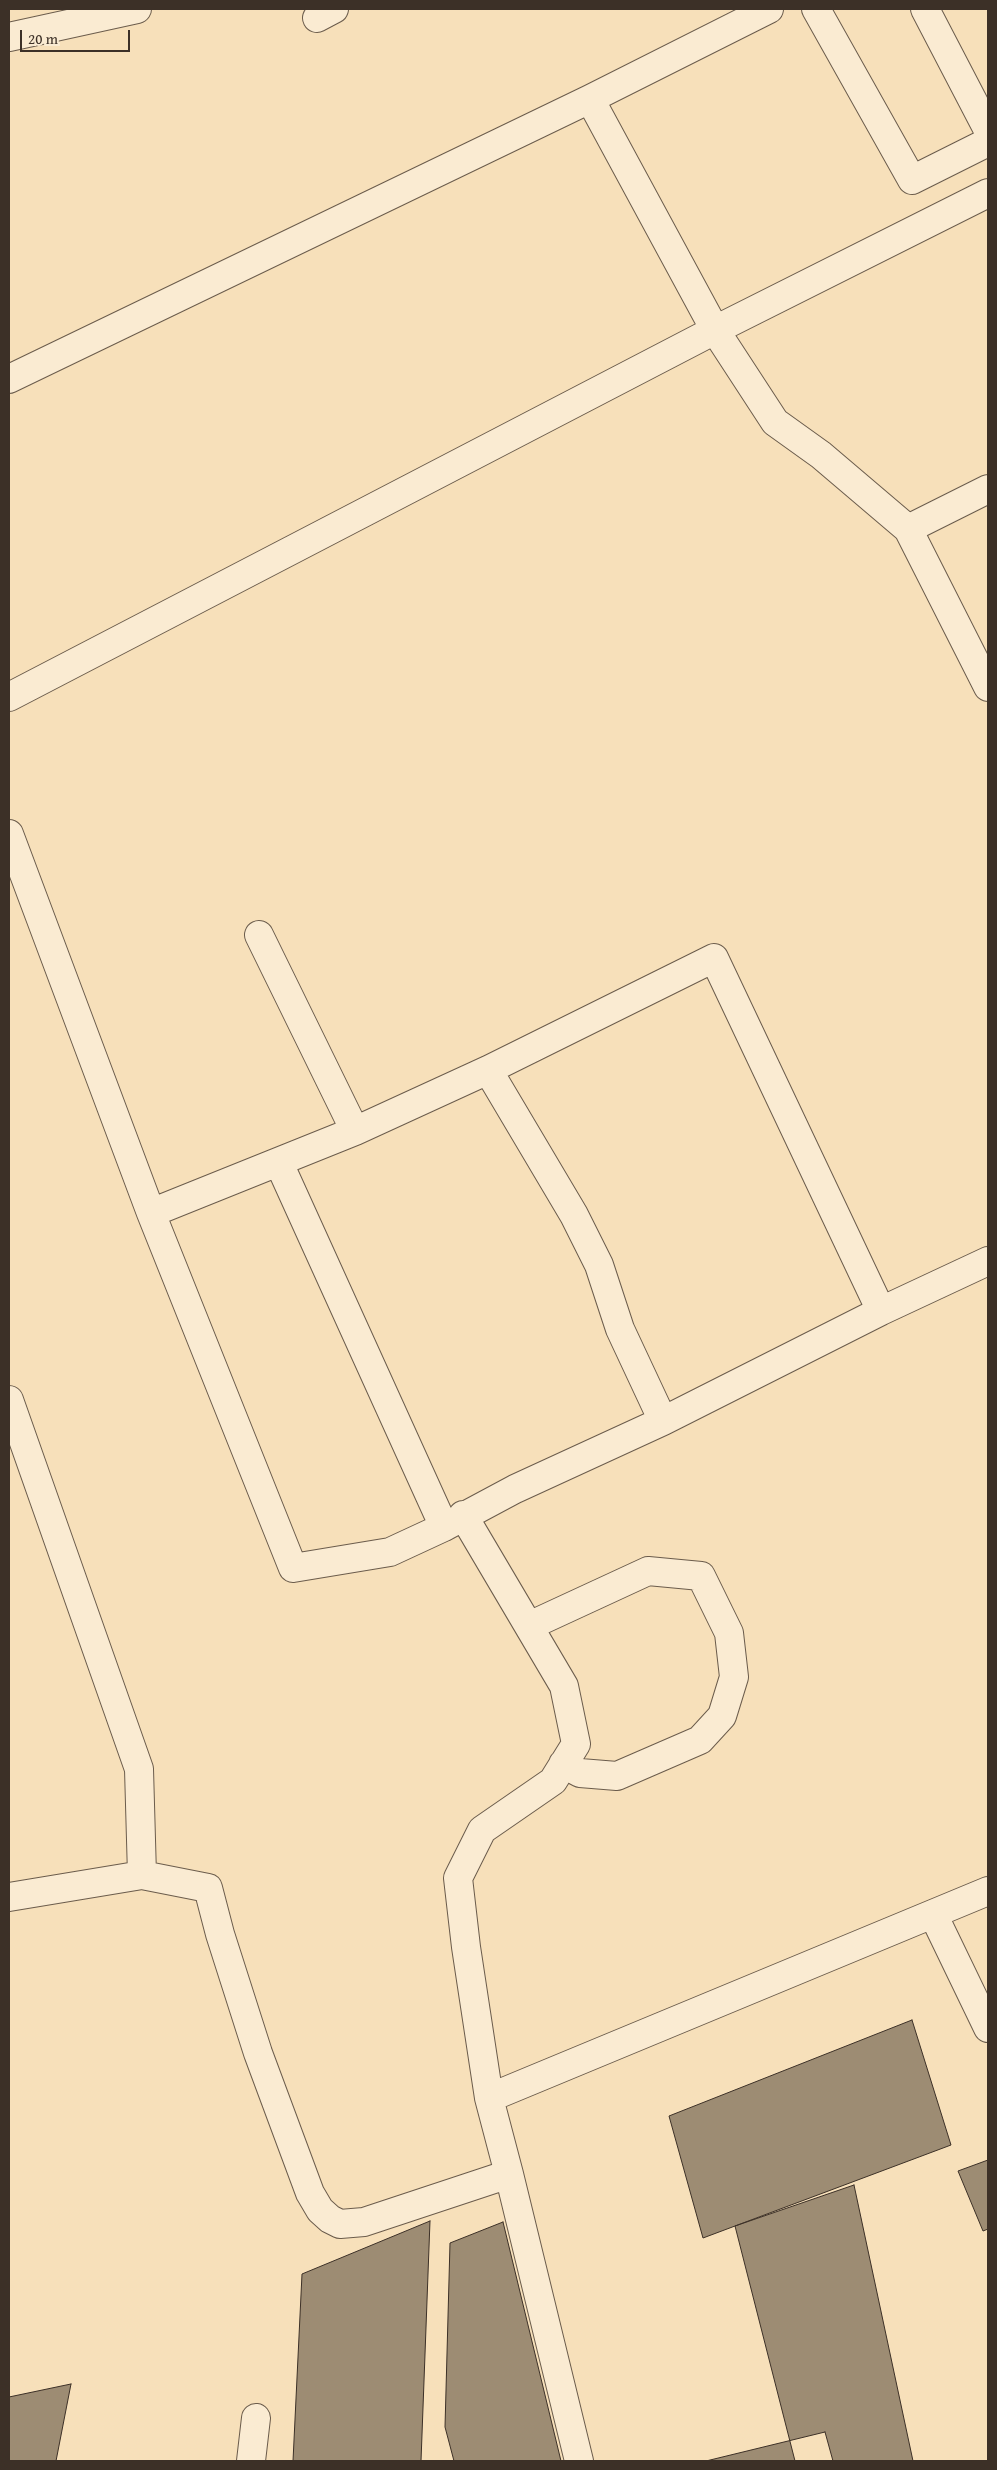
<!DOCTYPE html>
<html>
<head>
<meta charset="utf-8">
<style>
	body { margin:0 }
	#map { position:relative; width:997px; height:2470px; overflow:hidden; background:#f7e0ba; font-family:"Gentium Book Plus",serif }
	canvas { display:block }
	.frame { position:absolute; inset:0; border:10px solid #3c3027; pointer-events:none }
	.scale { position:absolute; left:20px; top:30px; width:110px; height:22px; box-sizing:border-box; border:2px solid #3c3027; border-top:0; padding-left:6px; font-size:15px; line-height:18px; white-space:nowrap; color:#3c3027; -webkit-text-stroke:4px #faebd2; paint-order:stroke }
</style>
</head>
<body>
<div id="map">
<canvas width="997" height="2470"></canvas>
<div class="frame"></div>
<div class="scale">20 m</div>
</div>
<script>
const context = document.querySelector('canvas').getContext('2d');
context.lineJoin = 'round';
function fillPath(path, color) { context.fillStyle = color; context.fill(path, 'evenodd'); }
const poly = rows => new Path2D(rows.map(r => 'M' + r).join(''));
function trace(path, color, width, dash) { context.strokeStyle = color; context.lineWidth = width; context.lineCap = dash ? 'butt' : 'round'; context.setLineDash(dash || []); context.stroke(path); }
const building = poly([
	[912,2020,951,2145,703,2238,669,2116,912,2020],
	[988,2160,988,2229,983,2231,958,2171,988,2160],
	[854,2185,913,2461,795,2461,735,2226,854,2185],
	[430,2221,421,2461,293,2461,302,2274,430,2221],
	[503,2222,561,2461,454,2461,445,2427,450,2243,503,2222],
	[71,2384,56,2461,9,2461,9,2397,71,2384],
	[825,2432,833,2461,706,2461,825,2432]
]);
fillPath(building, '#9d8c73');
trace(building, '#3c3027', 1);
const minor = poly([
	[816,9,912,180,988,142],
	[925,9,988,130],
	[317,18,334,9],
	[9,37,137,9],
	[590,99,715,330,775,422,821,455,908,529,988,687],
	[9,379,590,99,769,9],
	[908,529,988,489],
	[9,697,715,330,988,193],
	[9,834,151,1213,293,1568,390,1552,444,1527,515,1489,663,1421,881,1311,988,1261],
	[259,935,355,1131],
	[488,1070,574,1215,599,1265,620,1329,663,1421],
	[279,1163,444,1527],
	[151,1213,355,1131,488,1070,714,958,881,1311],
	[9,1400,139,1769,142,1875],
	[463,1515,564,1686,576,1744,553,1781,482,1830,458,1878,466,1947,489,2098],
	[529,1626,648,1571,701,1576,729,1633,734,1677,722,1716,700,1740,617,1776,580,1773,563,1764],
	[9,1897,142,1875,208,1888,220,1934,258,2053,310,2193,320,2210,330,2219,340,2224,364,2222,509,2174,579,2461],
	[933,1914,988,2028],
	[509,2174,489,2098,988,1891],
	[251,2461,256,2418]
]);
trace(minor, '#6b5c4c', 30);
trace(minor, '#faebd2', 28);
</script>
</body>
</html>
